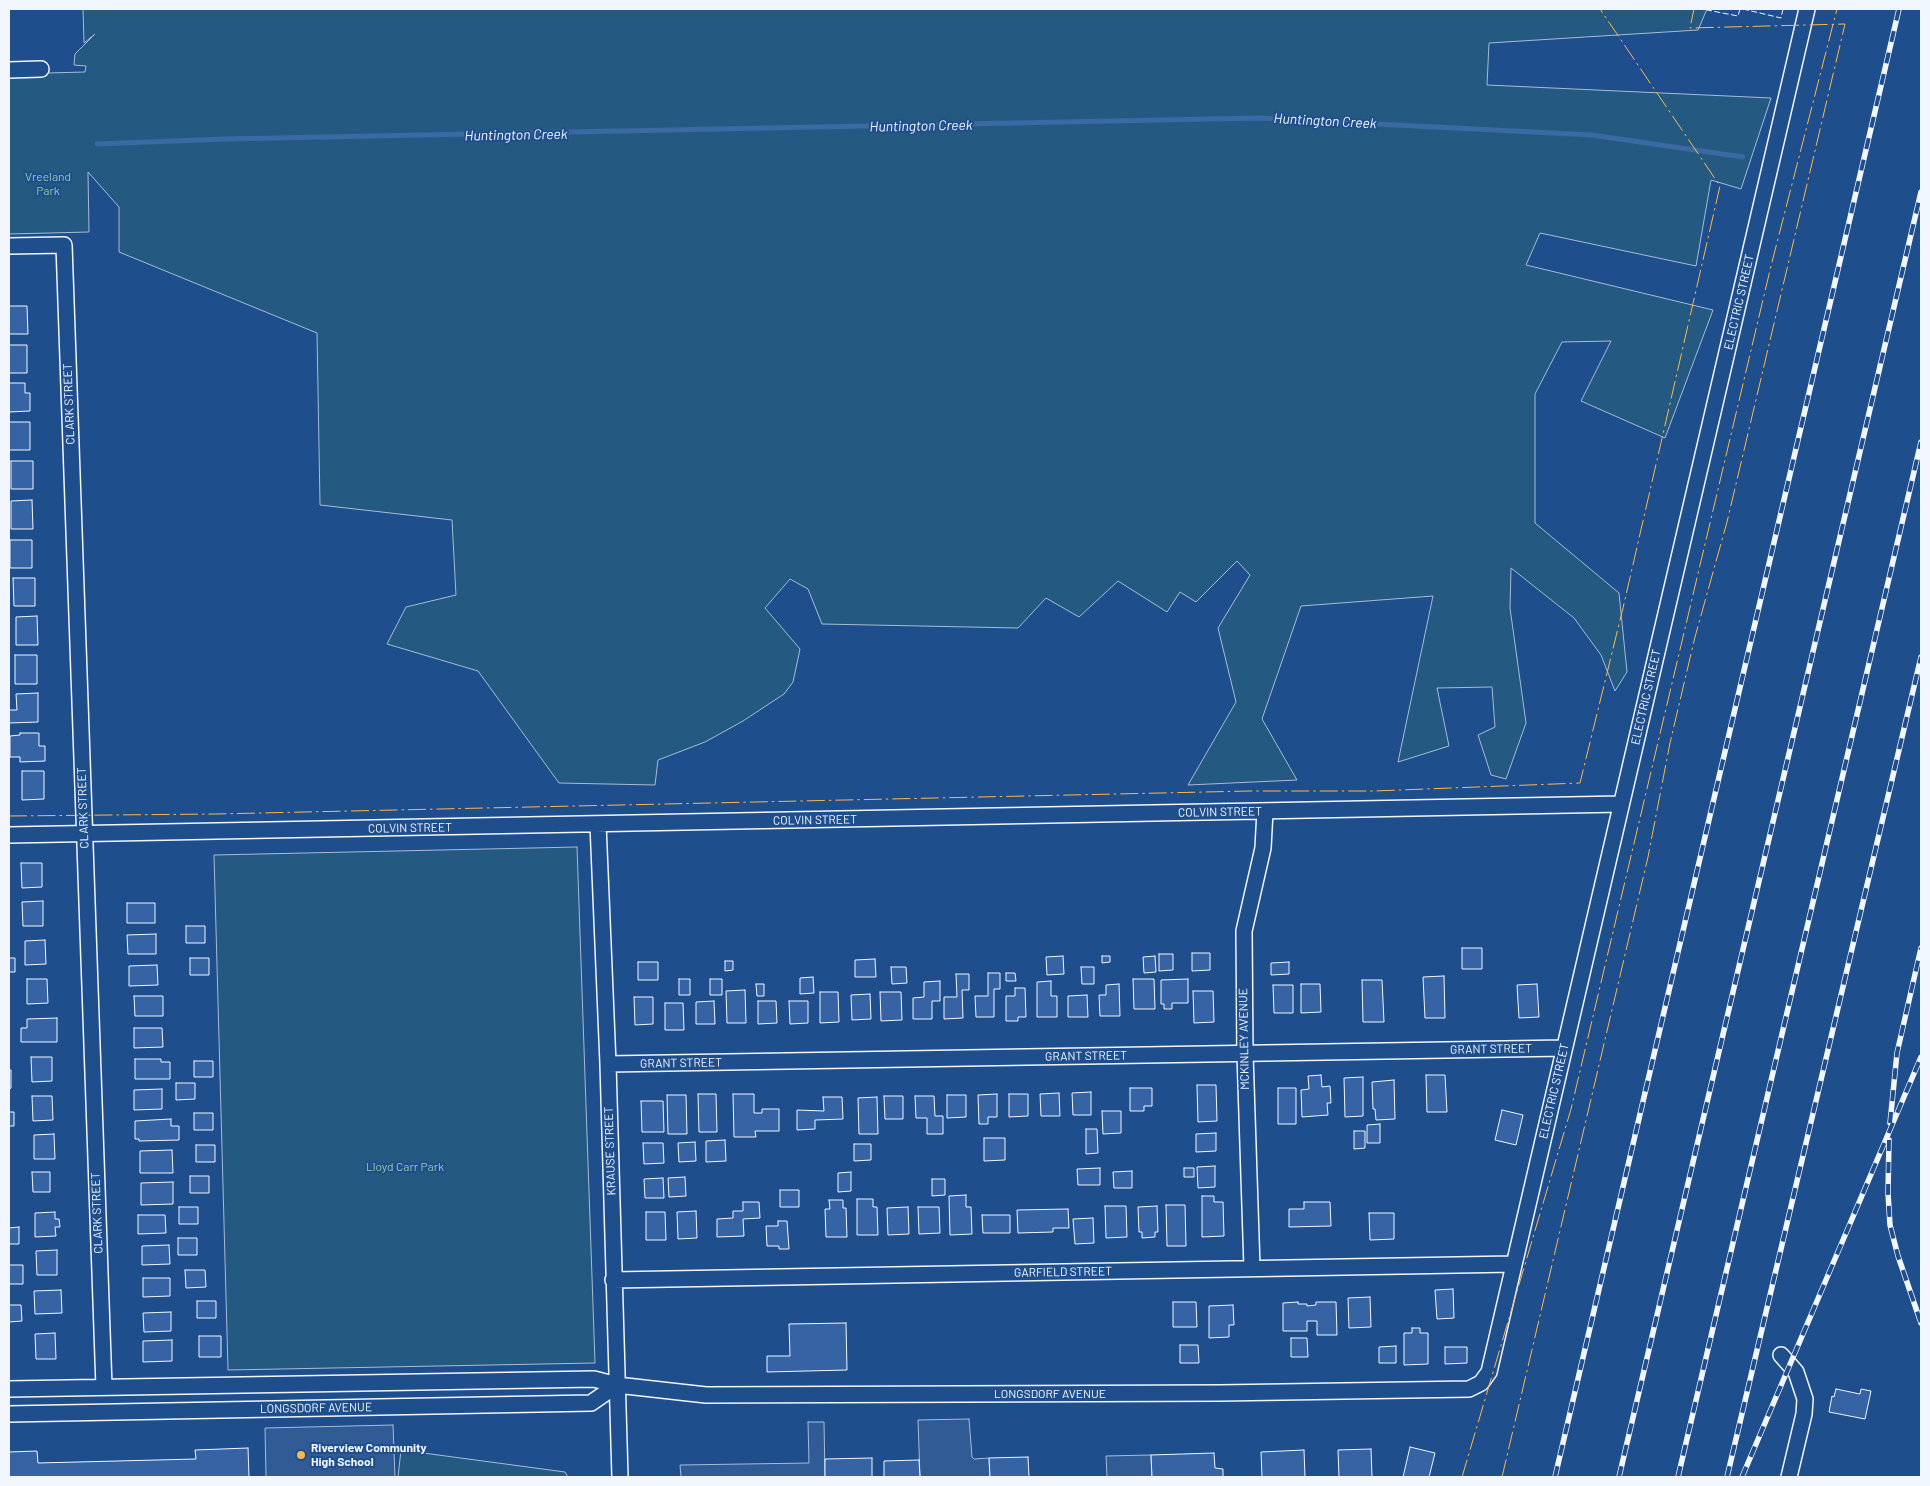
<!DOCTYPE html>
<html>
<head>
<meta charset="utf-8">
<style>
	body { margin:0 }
	#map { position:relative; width:1930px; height:1486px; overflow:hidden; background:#1f4e8c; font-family:Barlow,sans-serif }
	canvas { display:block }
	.frame { position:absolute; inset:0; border:10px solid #f2f6ff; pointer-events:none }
</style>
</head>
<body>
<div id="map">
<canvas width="1930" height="1486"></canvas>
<div class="frame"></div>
</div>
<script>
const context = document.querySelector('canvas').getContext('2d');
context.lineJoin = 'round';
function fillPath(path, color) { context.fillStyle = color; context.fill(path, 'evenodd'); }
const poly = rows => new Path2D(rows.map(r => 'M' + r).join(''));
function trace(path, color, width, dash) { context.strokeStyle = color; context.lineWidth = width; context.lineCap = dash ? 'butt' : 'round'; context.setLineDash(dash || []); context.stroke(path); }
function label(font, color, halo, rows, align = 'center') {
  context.font = font + ' Barlow,sans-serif'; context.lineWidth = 4; context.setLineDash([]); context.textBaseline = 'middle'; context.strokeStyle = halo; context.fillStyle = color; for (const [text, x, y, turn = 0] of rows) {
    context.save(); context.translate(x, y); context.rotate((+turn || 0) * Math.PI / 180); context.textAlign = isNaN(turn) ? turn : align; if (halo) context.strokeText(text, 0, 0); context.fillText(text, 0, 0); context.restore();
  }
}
const green = poly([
	[83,9,1707,9,1698,30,1489,43,1487,85,1771,98,1741,189,1711,180,1696,266,1540,233,1526,265,1713,310,1665,438,1581,401,1611,341,1562,342,1535,394,1535,523,1619,593,1627,672,1615,691,1601,655,1574,618,1511,568,1510,608,1526,723,1506,779,1491,775,1478,735,1495,727,1492,687,1437,688,1449,746,1398,762,1433,596,1301,606,1262,719,1297,780,1188,785,1236,702,1218,628,1250,575,1237,561,1196,602,1180,592,1167,612,1118,581,1079,617,1046,598,1018,628,822,624,808,589,790,579,765,608,800,649,793,682,784,694,743,721,705,742,658,760,655,785,559,783,478,671,387,644,406,607,456,595,452,520,320,505,317,333,119,252,119,207,88,172,89,232,9,234,9,74,85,72,86,66,74,65,75,54,95,34,84,43,83,9],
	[577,847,595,1363,228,1370,214,855,577,847],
	[401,1450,565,1472,568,1477,398,1477,401,1450]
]);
fillPath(green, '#245a82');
trace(green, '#a8bbd7', 1);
const parking = poly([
	[969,1419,972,1457,974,1459,989,1458,990,1477,920,1477,918,1420,969,1419],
	[808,1422,824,1422,825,1477,681,1477,680,1465,809,1463,808,1422],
	[393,1425,395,1477,266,1477,265,1428,393,1425],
	[1151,1455,1152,1477,1107,1477,1106,1456,1151,1455]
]);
fillPath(parking, '#305b95');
trace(parking, '#a8bbd7', 1);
trace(poly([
	[97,144,225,139,1259,118,1592,135,1743,157]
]), '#3b69a3', 5);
const building = poly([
	[9,306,27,306,28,334,9,334,9,306],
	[9,345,27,345,27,373,9,373,9,345],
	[9,383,25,383,25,393,30,393,30,411,9,412,9,383],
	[9,422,30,422,30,450,9,450,9,422],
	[11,461,33,461,33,489,11,489,11,461],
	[32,500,33,529,11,529,11,501,32,500],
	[10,540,32,540,32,568,10,568,10,540],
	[13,578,35,578,35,606,14,606,13,578],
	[37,616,38,645,16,645,16,617,37,616],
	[15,655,37,655,37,684,15,684,15,655],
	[38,693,38,722,9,723,9,710,17,710,16,694,38,693],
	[20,733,39,733,39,746,45,746,45,761,20,762,20,757,10,757,10,736,20,735,20,733],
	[22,771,44,771,44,799,22,800,22,771],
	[21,863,42,863,42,887,22,888,21,863],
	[43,901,43,926,23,926,22,902,43,901],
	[127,903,155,903,155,923,127,923,127,903],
	[186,926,205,926,205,943,186,943,186,926],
	[156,934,156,954,128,954,127,935,156,934],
	[45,940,46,964,25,965,25,941,45,940],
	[1462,948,1482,948,1482,969,1462,969,1462,948],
	[1192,953,1210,953,1210,970,1192,971,1192,953],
	[1159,954,1173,954,1173,970,1159,971,1159,954],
	[1063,956,1064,974,1047,975,1046,957,1063,956],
	[1102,956,1110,956,1110,962,1102,963,1102,956],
	[1155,956,1156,972,1144,973,1143,957,1155,956],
	[9,958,15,958,15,972,9,972,9,958],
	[190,958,209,958,209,975,190,975,190,958],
	[875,959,876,977,855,977,855,960,875,959],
	[725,961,733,961,733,970,725,971,725,961],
	[638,962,658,962,658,980,638,980,638,962],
	[1289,962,1289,974,1271,975,1271,963,1289,962],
	[157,965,158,985,129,986,129,966,157,965],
	[891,967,906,967,907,983,892,984,891,967],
	[1081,967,1094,967,1094,984,1082,984,1081,967],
	[988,973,1000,973,1000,989,994,989,994,1017,976,1017,975,996,988,996,988,973],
	[1006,973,1015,973,1016,981,1006,981,1006,973],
	[956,974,969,974,969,990,962,990,963,1018,944,1019,944,997,957,997,956,974],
	[1444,976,1445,1018,1425,1018,1423,977,1444,976],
	[813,977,814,993,800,994,800,978,813,977],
	[27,979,47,979,48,1003,27,1004,27,979],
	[679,979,690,979,690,995,679,995,679,979],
	[710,979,722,979,722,995,710,995,710,979],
	[1133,979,1154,979,1155,1009,1134,1009,1133,979],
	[1188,979,1188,1003,1172,1003,1172,1009,1164,1009,1164,1004,1161,1004,1161,980,1188,979],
	[1362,980,1382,980,1384,1022,1363,1022,1362,980],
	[940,981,940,1001,932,1001,932,1019,913,1019,913,998,924,997,924,982,940,981],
	[1051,981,1051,996,1057,996,1057,1017,1037,1017,1037,982,1051,981],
	[756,984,764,984,764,996,757,996,756,984],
	[1119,984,1120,1016,1100,1016,1099,995,1106,995,1106,985,1119,984],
	[1301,984,1320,984,1321,1012,1301,1013,1301,984],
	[1537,984,1539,1017,1519,1018,1517,985,1537,984],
	[1273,985,1293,985,1293,1013,1274,1013,1273,985],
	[1015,988,1025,988,1026,1017,1018,1017,1018,1021,1006,1021,1006,996,1015,996,1015,988],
	[745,990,746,1023,727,1023,726,991,745,990],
	[1193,991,1213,991,1214,1022,1194,1023,1193,991],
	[820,992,838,992,839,1022,820,1023,820,992],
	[880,992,901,992,902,1020,881,1021,880,992],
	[870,994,871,1019,852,1020,851,995,870,994],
	[1087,995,1088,1017,1068,1017,1068,996,1087,995],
	[134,996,163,996,163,1016,135,1016,134,996],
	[634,997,653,997,653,1024,635,1025,634,997],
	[714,1001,715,1024,696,1024,696,1002,714,1001],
	[758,1001,776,1001,777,1023,758,1024,758,1001],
	[789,1001,808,1001,808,1023,790,1024,789,1001],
	[665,1003,683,1003,684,1030,665,1030,665,1003],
	[57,1018,57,1042,21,1042,21,1028,27,1028,27,1019,57,1018],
	[134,1028,162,1028,163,1047,134,1048,134,1028],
	[31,1057,52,1057,52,1081,32,1082,31,1057],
	[135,1059,161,1059,161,1062,170,1062,170,1079,135,1079,135,1059],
	[194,1061,213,1061,213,1077,194,1077,194,1061],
	[9,1070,11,1070,11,1088,9,1089,9,1070],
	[1321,1075,1322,1087,1330,1086,1331,1103,1327,1103,1328,1115,1302,1117,1301,1090,1309,1089,1308,1076,1321,1075],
	[1426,1075,1445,1075,1447,1112,1427,1112,1426,1075],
	[1363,1077,1363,1116,1345,1117,1344,1078,1363,1077],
	[1394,1080,1395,1119,1376,1120,1375,1109,1373,1109,1372,1082,1394,1080],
	[176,1083,195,1083,195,1099,176,1100,176,1083],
	[1197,1085,1216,1085,1217,1121,1198,1122,1197,1085],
	[1130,1088,1152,1088,1152,1106,1144,1106,1144,1111,1130,1111,1130,1088],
	[1278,1088,1296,1088,1296,1124,1278,1124,1278,1088],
	[162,1089,162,1109,134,1110,134,1090,162,1089],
	[1091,1092,1091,1115,1073,1115,1072,1093,1091,1092],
	[1059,1093,1060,1116,1041,1116,1040,1094,1059,1093],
	[698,1094,716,1094,717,1132,699,1132,698,1094],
	[733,1094,754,1094,754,1113,762,1113,762,1109,779,1109,779,1131,755,1131,756,1137,734,1137,733,1094],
	[997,1094,997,1117,988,1117,988,1124,979,1124,978,1095,997,1094],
	[1009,1094,1028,1094,1028,1116,1009,1117,1009,1094],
	[667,1095,686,1095,687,1134,668,1134,667,1095],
	[947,1095,966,1095,966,1117,947,1118,947,1095],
	[32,1096,52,1096,53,1120,33,1121,32,1096],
	[884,1096,903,1096,903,1119,885,1119,884,1096],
	[915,1096,934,1096,935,1116,943,1116,943,1134,927,1134,927,1118,916,1118,915,1096],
	[823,1097,842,1097,843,1119,815,1120,815,1129,797,1130,797,1110,824,1111,823,1097],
	[877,1097,878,1134,859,1134,858,1098,877,1097],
	[641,1101,663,1101,664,1132,642,1132,641,1101],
	[1502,1110,1523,1115,1516,1145,1495,1140,1502,1110],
	[1102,1111,1121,1111,1121,1133,1103,1134,1102,1111],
	[9,1112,14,1112,14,1126,9,1126,9,1112],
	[194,1113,213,1113,213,1130,194,1130,194,1113],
	[171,1119,171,1126,179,1126,179,1140,139,1141,139,1139,135,1139,135,1121,171,1119],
	[1380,1124,1380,1143,1367,1143,1367,1125,1380,1124],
	[1086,1129,1097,1129,1098,1153,1086,1154,1086,1129],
	[1354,1131,1365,1131,1365,1148,1354,1149,1354,1131],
	[1216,1133,1216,1151,1196,1152,1196,1134,1216,1133],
	[54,1134,55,1159,34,1159,34,1135,54,1134],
	[984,1138,1005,1138,1005,1160,984,1161,984,1138],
	[725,1140,726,1161,706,1162,706,1141,725,1140],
	[695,1142,696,1161,679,1162,678,1143,695,1142],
	[643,1143,663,1143,664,1163,644,1164,643,1143],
	[854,1144,871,1144,871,1160,854,1161,854,1144],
	[196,1145,215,1145,215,1162,196,1162,196,1145],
	[172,1150,173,1173,140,1173,140,1151,172,1150],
	[1215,1166,1215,1187,1198,1188,1197,1167,1215,1166],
	[1100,1168,1100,1185,1078,1185,1077,1169,1100,1168],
	[1184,1168,1194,1168,1194,1177,1184,1177,1184,1168],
	[1132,1171,1132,1188,1114,1188,1113,1172,1132,1171],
	[32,1172,50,1172,50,1192,33,1192,32,1172],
	[851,1172,851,1191,838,1192,838,1173,851,1172],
	[190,1176,209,1176,209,1193,190,1193,190,1176],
	[685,1177,686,1196,669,1197,668,1178,685,1177],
	[663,1178,664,1198,645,1198,644,1179,663,1178],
	[932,1179,945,1179,945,1195,932,1196,932,1179],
	[173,1182,173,1204,141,1205,141,1183,173,1182],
	[780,1190,799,1190,799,1207,780,1207,780,1190],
	[966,1195,966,1207,971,1207,972,1234,950,1235,949,1196,966,1195],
	[1202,1196,1214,1196,1214,1202,1223,1202,1224,1236,1202,1237,1202,1196],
	[857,1199,873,1199,873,1207,877,1207,878,1235,857,1235,857,1199],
	[829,1200,843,1200,843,1208,846,1208,847,1237,826,1237,825,1209,830,1209,829,1200],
	[743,1202,759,1202,760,1218,743,1219,744,1236,717,1237,717,1219,733,1218,733,1211,743,1211,743,1202],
	[1304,1202,1330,1202,1331,1226,1289,1227,1289,1209,1304,1209,1304,1202],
	[1166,1205,1185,1205,1186,1246,1167,1246,1166,1205],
	[1105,1206,1126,1206,1127,1237,1106,1238,1105,1206],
	[1157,1206,1158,1232,1155,1232,1155,1237,1142,1238,1142,1232,1139,1232,1138,1207,1157,1206],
	[179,1207,198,1207,198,1224,179,1224,179,1207],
	[908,1207,909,1234,888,1235,887,1208,908,1207],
	[918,1207,939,1207,940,1233,919,1234,918,1207],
	[1068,1209,1069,1228,1053,1228,1053,1232,1018,1233,1017,1210,1068,1209],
	[696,1211,697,1238,678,1239,677,1212,696,1211],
	[55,1212,55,1219,59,1219,60,1227,55,1227,56,1236,35,1237,35,1213,55,1212],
	[646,1212,665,1212,666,1240,646,1240,646,1212],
	[1369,1213,1394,1213,1394,1239,1370,1240,1369,1213],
	[138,1215,165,1215,166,1233,138,1234,138,1215],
	[982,1215,1010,1215,1010,1233,983,1233,982,1215],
	[1093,1218,1094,1243,1075,1244,1073,1219,1093,1218],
	[778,1221,787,1221,789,1249,779,1249,779,1246,767,1246,766,1226,778,1226,778,1221],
	[19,1227,19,1244,9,1244,9,1228,19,1227],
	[178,1238,197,1238,197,1255,178,1255,178,1238],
	[169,1245,170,1264,142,1265,142,1246,169,1245],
	[57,1250,57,1275,37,1275,36,1251,57,1250],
	[9,1265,23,1265,23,1284,9,1284,9,1265],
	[185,1270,205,1270,206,1287,186,1288,185,1270],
	[143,1278,170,1278,170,1296,143,1297,143,1278],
	[1453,1289,1454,1318,1437,1319,1435,1290,1453,1289],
	[61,1290,62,1313,35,1314,34,1291,61,1290],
	[1370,1297,1371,1327,1349,1328,1348,1298,1370,1297],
	[197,1301,216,1301,216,1318,197,1318,197,1301],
	[1173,1302,1196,1302,1197,1327,1173,1327,1173,1302],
	[1298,1302,1298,1304,1307,1304,1307,1306,1316,1305,1316,1302,1336,1302,1337,1335,1317,1335,1317,1321,1307,1321,1307,1331,1283,1331,1283,1303,1298,1302],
	[9,1305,21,1305,22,1321,9,1322,9,1305],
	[1233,1305,1234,1325,1229,1325,1229,1337,1209,1338,1209,1306,1233,1305],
	[171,1312,171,1331,144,1332,143,1313,171,1312],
	[846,1323,847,1370,767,1372,767,1356,790,1356,789,1324,846,1323],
	[1412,1328,1420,1328,1420,1333,1428,1333,1428,1364,1404,1365,1404,1333,1412,1333,1412,1328],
	[55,1333,56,1359,36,1359,35,1334,55,1333],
	[199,1336,221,1336,221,1357,199,1357,199,1336],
	[1291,1338,1307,1338,1308,1357,1291,1357,1291,1338],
	[172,1340,172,1361,143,1362,143,1341,172,1340],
	[1180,1345,1198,1345,1199,1363,1180,1363,1180,1345],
	[1396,1346,1396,1363,1379,1363,1379,1347,1396,1346],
	[1445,1347,1467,1347,1467,1363,1445,1364,1445,1347],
	[1836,1389,1860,1394,1861,1389,1871,1391,1865,1419,1829,1412,1832,1396,1834,1397,1836,1389],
	[1410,1447,1435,1453,1429,1477,1403,1477,1410,1447],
	[248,1448,249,1477,9,1477,9,1452,37,1451,38,1463,196,1459,195,1450,248,1448],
	[1371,1449,1372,1477,1339,1477,1338,1450,1371,1449],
	[1304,1450,1305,1477,1262,1477,1261,1452,1304,1450],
	[1214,1453,1215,1468,1223,1469,1223,1477,1152,1477,1151,1455,1214,1453],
	[1028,1457,1029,1477,990,1477,989,1458,1028,1457],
	[872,1458,872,1477,825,1477,825,1459,872,1458],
	[919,1460,920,1477,884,1477,884,1461,919,1460]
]);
fillPath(building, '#3563a3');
trace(building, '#f2f6ff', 1);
const street = poly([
	[9,70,41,69],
	[9,246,64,245,104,1387],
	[598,824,608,1064,620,1477],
	[9,835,1621,804],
	[608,1064,1564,1048],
	[1252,1268,1245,1054,1244,931,1263,848,1265,811],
	[613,1280,1513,1264],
	[1781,1355,1796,1372,1805,1399,1804,1414,1789,1477],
	[9,1389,594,1379,617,1385,706,1395,1220,1393,1469,1389,1481,1383,1489,1372,1807,9],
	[9,1414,591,1403,617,1385]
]);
trace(street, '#f2f6ff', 18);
trace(street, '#1f4e8c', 15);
const rail = poly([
	[1890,1123,1897,1053,1921,948],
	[1889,1140,1888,1193,1890,1225,1898,1256,1921,1323],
	[1555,1477,1899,9],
	[1619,1477,1921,192],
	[1678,1477,1921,442],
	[1727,1477,1921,657],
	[1742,1477,1921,1057]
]);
trace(rail, '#f2f6ff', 5.5);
trace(rail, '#1f4e8c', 4, [11]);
trace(poly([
	[1707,9,1707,10,1738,16,1740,9],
	[1743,9,1781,18,1783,9]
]), '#f2f6ff', 1, [6, 2.5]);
trace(poly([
	[9,816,215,814,1250,791,1374,791,1580,783,1623,608,1720,186,1600,9],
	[1462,1477,1571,1109,1771,266,1837,9],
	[1502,1477,1648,857,1670,743,1695,637,1727,522,1845,24,1690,28,1694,9]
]), '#ffb74d', 1, [18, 4, 2.5, 4]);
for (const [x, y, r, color] of [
	[301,1455,5,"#ffb74d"]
]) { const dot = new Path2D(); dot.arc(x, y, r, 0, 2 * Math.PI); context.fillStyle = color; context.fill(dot); trace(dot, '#1f4e8c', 2); }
label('12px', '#97c8a6', '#1f4e8c', [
	["Vreeland",48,177],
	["Park",48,191],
	["Lloyd Carr Park",405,1167]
]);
label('12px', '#f2f6ff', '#1f4e8c', [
	["ELECTRIC STREET",1739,302,-77],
	["CLARK STREET",69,404,-92],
	["ELECTRIC STREET",1646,697,-77],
	["CLARK STREET",83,808,-92],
	["COLVIN STREET",1220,812,-1],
	["COLVIN STREET",815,820,-1],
	["COLVIN STREET",410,828,-1],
	["MCKINLEY AVENUE",1244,1039,-91],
	["GRANT STREET",1491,1049,-1],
	["GRANT STREET",1086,1056,-1],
	["GRANT STREET",681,1063,-1],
	["ELECTRIC STREET",1554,1091,-77],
	["KRAUSE STREET",610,1151,-92],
	["CLARK STREET",97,1213,-92],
	["GARFIELD STREET",1063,1272,-1],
	["LONGSDORF AVENUE",1050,1394],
	["LONGSDORF AVENUE",316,1408,-1]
]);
label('bold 12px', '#f2f6ff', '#1f4e8c', [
	["Riverview Community",311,1448],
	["High School",311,1462]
], 'left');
label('italic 14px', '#f2f6ff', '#1f4e8c', [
	["Huntington Creek",1325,121,3],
	["Huntington Creek",921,126,-1],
	["Huntington Creek",516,135,-1]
]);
</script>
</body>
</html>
